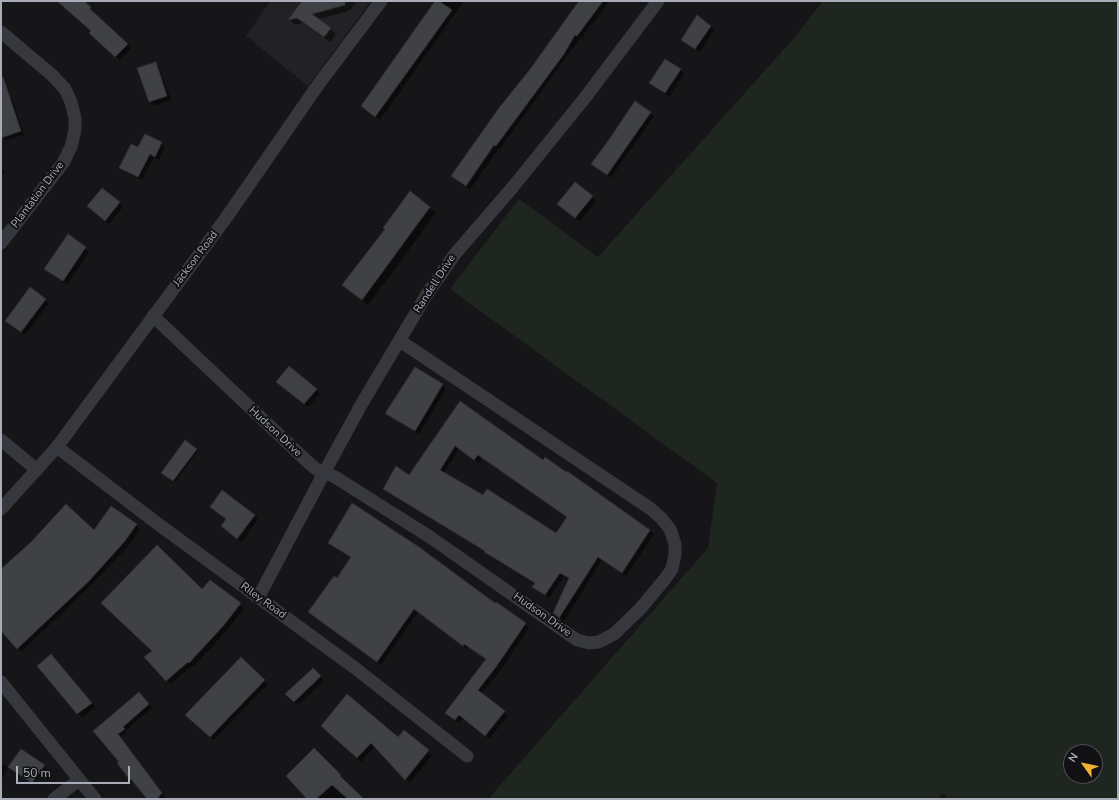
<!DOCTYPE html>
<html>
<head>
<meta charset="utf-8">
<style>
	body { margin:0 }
	#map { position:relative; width:1119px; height:800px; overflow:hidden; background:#161618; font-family:"Nunito Sans",sans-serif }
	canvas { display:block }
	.frame { position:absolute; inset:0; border:2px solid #a8adb8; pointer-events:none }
	.north { position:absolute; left:1063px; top:744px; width:40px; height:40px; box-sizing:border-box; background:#111113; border:1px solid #4d4f55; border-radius:50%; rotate:303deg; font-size:11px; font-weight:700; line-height:16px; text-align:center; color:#a8adb8 }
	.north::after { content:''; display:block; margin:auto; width:14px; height:18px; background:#f2b134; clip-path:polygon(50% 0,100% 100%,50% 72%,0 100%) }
	.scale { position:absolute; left:16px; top:766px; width:114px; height:18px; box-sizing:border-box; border:2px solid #a8adb8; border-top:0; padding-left:5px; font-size:12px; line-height:14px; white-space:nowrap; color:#a8adb8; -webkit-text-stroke:3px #111113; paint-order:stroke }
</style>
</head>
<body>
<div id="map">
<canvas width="1119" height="800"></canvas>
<div class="frame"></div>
<div class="north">N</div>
<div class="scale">50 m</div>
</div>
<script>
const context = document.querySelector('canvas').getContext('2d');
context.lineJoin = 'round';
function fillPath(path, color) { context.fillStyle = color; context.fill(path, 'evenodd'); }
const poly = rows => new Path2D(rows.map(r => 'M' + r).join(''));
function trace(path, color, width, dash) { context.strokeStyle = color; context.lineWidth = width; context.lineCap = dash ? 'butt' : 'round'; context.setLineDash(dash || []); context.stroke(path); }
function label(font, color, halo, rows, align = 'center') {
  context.font = font + ' "Nunito Sans",sans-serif'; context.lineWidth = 4; context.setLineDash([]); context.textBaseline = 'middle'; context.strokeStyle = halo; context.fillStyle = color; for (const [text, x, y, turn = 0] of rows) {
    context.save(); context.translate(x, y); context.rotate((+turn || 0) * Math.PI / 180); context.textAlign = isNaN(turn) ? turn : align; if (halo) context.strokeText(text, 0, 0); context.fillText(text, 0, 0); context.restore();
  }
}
fillPath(poly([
	[270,1,371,1,308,86,246,36]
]), '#222225');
fillPath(poly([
	[823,1,1118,1,1118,799,949,799,943,793,938,799,488,799,708,548,717,483,450,289,519,199,598,257,795,37],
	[1071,752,1095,752,1095,776,1071,776]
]), '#1e261f');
fillPath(poly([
	[58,1,82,1,94,12,93,13,131,48,120,60,90,33,92,31],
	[303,1,357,1,351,9,345,12,318,19,336,34,330,42,303,23,295,25,290,20],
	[437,1,464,1,380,120,362,106],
	[581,1,609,1,593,24,592,23,581,39,580,38,500,149,499,148,470,190,452,176],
	[711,26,714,30,700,52,682,39],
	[156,63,159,67,171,100,154,106,150,102,138,69],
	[680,70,684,74,669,97,651,83],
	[10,98,13,101,24,135,7,140,3,137,1,130,1,100],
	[650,113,654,116,611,178,592,164],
	[145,135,161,143,165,147,159,160,154,157,142,180,124,172,121,168,138,148],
	[1,169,5,172,1,177],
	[410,193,436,213,368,305,344,285,386,229],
	[592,197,596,201,580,221,562,208],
	[119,203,123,207,109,224,93,210],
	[68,236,89,252,67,285,45,269],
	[45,300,49,303,25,335,11,324],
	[281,385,316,390,320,394,308,407],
	[442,385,446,389,419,434,391,417,387,414],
	[460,403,543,461,566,473,567,473,654,534,626,576,602,560,564,621,558,617,570,579,564,576,549,598,534,587,535,584,496,560,486,552,388,492,384,489,410,477],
	[459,449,479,463,482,458,567,517,556,534,484,497,444,473],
	[196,449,198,451,175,482,164,474],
	[211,507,254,516,258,519,242,542,226,530,227,519],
	[136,525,140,529,129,545,114,561,92,584,21,652,1,630,1,570,94,531],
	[329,543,495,604,525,624,529,628,500,671,481,694,508,716,489,739,463,718,459,723,446,713,487,660,468,647,467,649,418,612,381,665,313,615,352,558],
	[210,581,244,608,228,629,194,666,193,665,170,684,146,657,153,651],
	[241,658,268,684,214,740,190,719],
	[55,660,95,707,82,718,39,666],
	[313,669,324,681,298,705,286,694],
	[142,697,152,708,125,731,127,733,121,738,166,799,149,799,131,779,120,762,94,731],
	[326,730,398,738,404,731,432,755,410,783,375,746,361,762],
	[314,750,363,799,317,799,306,789],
	[1,763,8,768,1,780],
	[44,766,46,767,34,784,11,769]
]), '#0007');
const building = poly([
	[57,1,84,1,91,7,90,9,128,44,115,57,89,33,91,31,57,1],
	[302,1,345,1,345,5,312,14,331,28,324,37,297,18,288,20,302,1],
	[435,1,439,1,452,10,375,117,361,106,435,1],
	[579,1,603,1,577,36,575,35,564,54,496,146,494,145,466,186,451,176,499,108,531,68,579,1],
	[697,15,711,26,695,49,681,40,697,15],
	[665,59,681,69,665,93,649,83,665,59],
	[156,62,167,96,149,102,137,68,156,62],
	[1,77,3,77,21,131,1,138,1,77],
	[635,101,651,112,607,175,591,164,608,141,635,101],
	[145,134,162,142,155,157,150,154,138,177,119,168,131,144,138,147,145,134],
	[575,182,593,196,575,218,557,204,575,182],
	[102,188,120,202,105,221,87,206,102,188],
	[410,191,430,207,362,300,342,285,385,229,383,228,410,191],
	[68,234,86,247,63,281,44,269,68,234],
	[30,287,46,299,21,332,5,321,30,287],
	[289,366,317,389,304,404,276,382,289,366],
	[415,367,443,384,415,431,386,414,386,412,415,367],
	[460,401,543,460,545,457,566,472,567,471,650,530,622,573,598,557,559,618,553,613,569,578,560,573,545,595,532,587,535,583,491,556,484,552,485,551,383,489,396,466,409,475,460,401],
	[455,446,474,460,478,455,567,517,556,533,487,489,483,495,440,470,455,446],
	[185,440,197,449,173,481,161,473,185,440],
	[222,490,255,515,237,539,221,526,226,519,210,507,222,490],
	[352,503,419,547,495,603,496,602,526,623,496,667,478,690,505,711,485,736,459,715,455,720,445,713,486,659,464,644,463,646,414,609,377,662,308,612,334,576,337,578,351,557,328,543,352,503],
	[66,504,94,530,111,506,137,524,125,541,89,581,17,649,1,631,1,569,31,542,66,504],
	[157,545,202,589,210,580,241,603,224,625,189,663,188,662,166,681,144,657,152,651,101,603,157,545],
	[51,654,92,703,77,714,37,666,51,654],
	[241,657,265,680,210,737,185,715,241,657],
	[313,668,321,676,294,702,285,694,313,668],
	[139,692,149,704,123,727,125,729,118,734,162,793,157,799,147,799,131,779,130,780,117,763,119,762,93,731,139,692],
	[347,694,398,737,404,730,429,750,405,780,371,743,357,758,321,726,347,694],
	[314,748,341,775,340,776,364,799,348,799,332,785,316,799,307,799,286,776,314,748],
	[21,749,45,765,32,783,8,767,21,749]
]);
fillPath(building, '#404145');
trace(building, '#303034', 1);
trace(poly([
	[1,32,52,75,65,89,71,102,75,118,75,130,71,147,63,163,1,243],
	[153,316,310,464,316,469,335,477,430,537,577,640,589,643,599,642,614,634,640,609,665,579,672,569,675,555,675,544,670,529,661,518,651,509,400,341],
	[1,440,37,470],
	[57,447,158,524,355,668,467,756],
	[1,509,57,447,226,218,318,85,381,1],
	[258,598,324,473,361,405,427,294,455,254,512,188,584,99,658,1],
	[1,682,95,799],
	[54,799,79,780]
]), '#37383d', 13);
label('11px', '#a8adb8', '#111113', [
	["Plantation Drive",38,195,-53],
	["Jackson Road",196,259,-53],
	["Randell Drive",435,284,-57],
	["Hudson Drive",275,432,43],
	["Riley Road",263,601,36],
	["Hudson Drive",542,615,35]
]);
</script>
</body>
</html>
